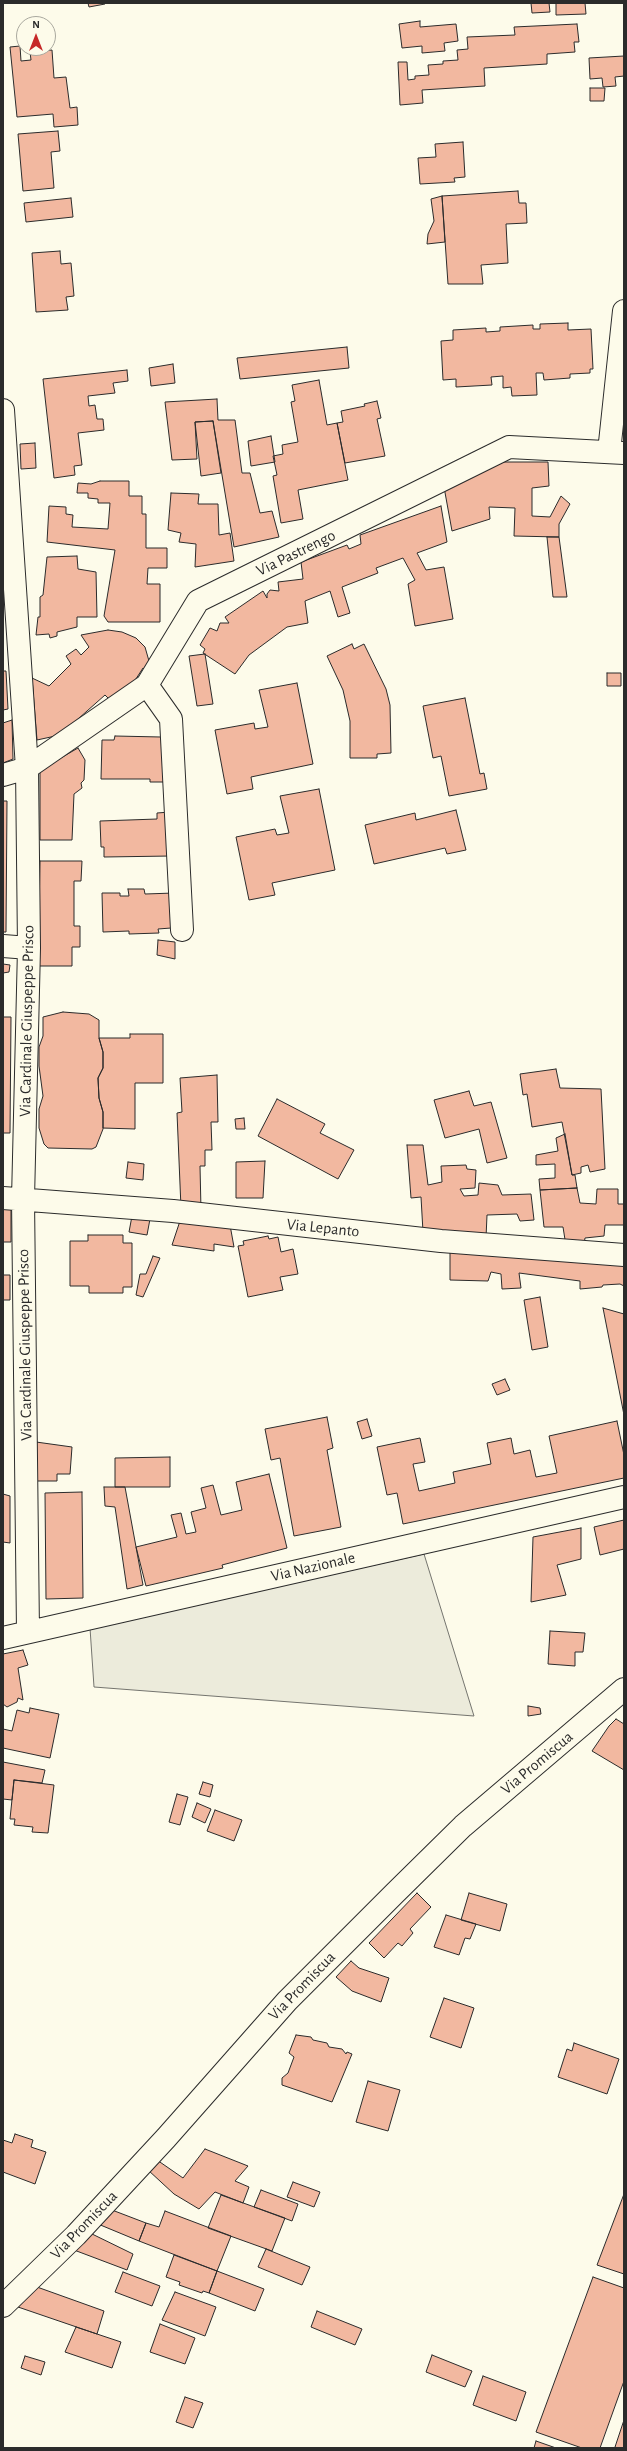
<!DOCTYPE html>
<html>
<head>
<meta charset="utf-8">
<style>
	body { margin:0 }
	#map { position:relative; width:627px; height:2451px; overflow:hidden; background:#fdfbea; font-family:"Alegreya Sans",sans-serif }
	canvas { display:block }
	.frame { position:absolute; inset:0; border:4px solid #2b2b2b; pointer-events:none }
	.north { position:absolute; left:16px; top:16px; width:40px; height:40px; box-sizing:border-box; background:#fdfbea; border:1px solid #a9a89e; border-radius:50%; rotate:0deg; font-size:11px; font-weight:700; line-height:16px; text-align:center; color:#2b2b2b }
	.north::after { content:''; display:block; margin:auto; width:14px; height:18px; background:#c62828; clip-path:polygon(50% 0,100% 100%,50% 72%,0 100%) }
</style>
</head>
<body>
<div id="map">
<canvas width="627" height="2451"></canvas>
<div class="frame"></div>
<div class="north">N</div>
</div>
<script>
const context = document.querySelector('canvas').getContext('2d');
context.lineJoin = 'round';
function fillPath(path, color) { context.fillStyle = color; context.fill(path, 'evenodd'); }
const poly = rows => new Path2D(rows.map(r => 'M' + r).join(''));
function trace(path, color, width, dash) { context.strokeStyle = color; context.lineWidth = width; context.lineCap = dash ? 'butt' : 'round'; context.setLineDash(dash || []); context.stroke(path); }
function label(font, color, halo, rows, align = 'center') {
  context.font = font + ' "Alegreya Sans",sans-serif'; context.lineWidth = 3; context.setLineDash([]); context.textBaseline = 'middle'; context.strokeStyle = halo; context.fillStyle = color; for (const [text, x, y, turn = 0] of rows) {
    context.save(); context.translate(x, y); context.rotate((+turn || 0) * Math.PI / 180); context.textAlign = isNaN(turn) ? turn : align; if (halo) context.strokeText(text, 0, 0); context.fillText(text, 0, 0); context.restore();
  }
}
const green = poly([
	[424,1554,474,1716,94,1687,90,1628,424,1554]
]);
fillPath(green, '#ecebdb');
trace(green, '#74746e', 1);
const building = poly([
	[88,3,105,3,105,4,89,7,88,3],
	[531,3,549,3,550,12,532,13,531,3],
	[556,3,585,3,586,14,556,15,556,3],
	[420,21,420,27,456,24,458,41,444,43,445,51,422,53,422,46,402,48,399,24,420,21],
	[577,24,579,42,574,42,575,52,547,54,547,64,484,68,485,86,422,90,423,103,400,105,398,62,407,62,408,80,415,79,415,76,429,75,428,65,443,64,443,61,458,60,457,50,468,49,467,37,515,35,514,27,577,24],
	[20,46,21,61,31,60,30,52,52,50,54,78,66,77,70,108,77,107,78,125,54,127,53,114,17,117,10,47,20,46],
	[624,56,624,76,615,77,616,86,603,87,602,78,590,79,589,58,624,56],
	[590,88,605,88,604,101,590,101,590,88],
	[58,131,60,151,51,152,54,188,23,191,18,134,58,131],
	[463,142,465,177,454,178,455,182,420,184,418,158,436,157,435,144,463,142],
	[518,191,519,203,526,203,527,223,506,224,508,263,481,265,483,284,448,284,442,196,518,191],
	[442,196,445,242,427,244,428,234,434,221,431,199,442,196],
	[71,198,73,217,26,222,24,203,71,198],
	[60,251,61,264,71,263,74,296,66,297,68,310,36,312,32,253,60,251],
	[568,323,568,330,591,329,593,369,590,369,590,373,570,374,570,378,544,380,543,373,536,373,537,395,512,396,511,387,503,388,503,376,491,377,492,385,456,387,456,379,443,380,441,341,453,340,453,330,486,328,486,332,500,331,500,327,533,325,533,329,540,329,540,324,568,323],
	[347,347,349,368,240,379,237,358,347,347],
	[173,364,175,383,151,386,149,368,173,364],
	[127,370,128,381,113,383,115,393,88,396,89,406,95,405,97,419,103,419,104,430,78,433,82,465,74,466,75,475,54,478,43,379,127,370],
	[319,380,327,425,337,423,348,480,298,490,303,519,281,523,273,476,277,475,273,456,283,454,282,445,298,442,291,402,295,401,292,385,319,380],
	[217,399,218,420,235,420,242,473,250,473,260,513,272,511,279,537,234,547,213,421,195,422,197,459,172,460,165,402,217,399],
	[377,401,381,418,377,419,385,456,345,463,337,423,343,422,341,411,365,406,364,404,377,401],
	[213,421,221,473,201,476,195,422,213,421],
	[271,436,275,462,251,466,248,441,271,436],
	[35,443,36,468,21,469,20,444,35,443],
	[497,462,548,462,549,486,532,488,532,516,550,517,561,496,570,504,559,524,559,537,514,536,515,508,489,507,490,519,452,531,444,487,497,462],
	[100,481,129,481,129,496,142,496,142,514,146,514,146,548,167,548,167,568,148,568,147,584,160,584,160,622,108,622,104,616,115,550,47,542,49,506,66,507,66,514,73,515,72,527,108,529,110,503,98,503,98,499,88,498,88,493,77,493,78,483,91,484,100,481],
	[171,493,199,494,198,504,218,504,219,535,230,533,234,561,195,567,196,544,179,542,181,533,168,530,171,493],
	[441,506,447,542,417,553,426,570,444,567,453,619,415,626,408,584,415,580,403,558,376,568,378,573,342,587,350,613,338,617,330,591,305,601,308,623,287,627,249,655,235,674,203,653,205,649,200,645,210,628,217,631,220,623,229,623,225,617,263,591,267,598,267,594,270,590,279,591,278,582,303,579,301,562,347,545,349,549,361,544,360,535,441,506],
	[547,537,559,537,567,597,553,597,547,537],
	[77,556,78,569,96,572,97,617,77,617,77,627,57,632,57,636,50,638,49,634,36,635,38,617,40,617,40,597,43,595,47,557,77,556],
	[108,630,122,632,136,638,145,647,149,661,146,671,143,668,132,685,112,702,105,695,60,735,37,740,32,678,49,686,71,664,66,656,76,649,81,655,89,647,81,635,108,630],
	[352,644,354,649,364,644,386,689,390,705,391,753,377,754,377,758,350,758,350,721,343,690,327,656,352,644],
	[205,654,213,704,197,706,189,656,205,654],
	[3,671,6,671,8,709,3,710,3,671],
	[607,673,621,673,621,686,607,686,607,673],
	[297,683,313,764,251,777,253,789,227,794,215,730,254,723,255,729,268,727,259,690,297,683],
	[465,698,480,774,484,773,487,789,449,796,441,756,433,758,423,706,465,698],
	[12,720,13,759,3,763,3,723,12,720],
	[115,736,161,737,168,782,150,782,150,779,101,779,102,740,114,740,115,736],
	[78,748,85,760,84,780,81,783,82,788,74,794,72,840,40,840,40,770,78,748],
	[319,789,335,870,272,883,275,895,249,900,236,837,275,829,277,835,289,833,280,796,319,789],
	[3,801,7,801,6,932,3,932,3,801],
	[456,810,466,850,447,854,445,848,374,864,365,825,415,813,416,820,456,810],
	[170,812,171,856,104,857,104,847,101,847,100,821,157,819,157,813,170,812],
	[40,861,82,861,81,881,74,881,74,926,80,926,80,947,72,947,72,966,38,966,40,861],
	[128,889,144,889,145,894,174,893,171,928,158,929,159,933,129,934,129,931,103,932,102,893,120,893,120,896,129,896,128,889],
	[158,940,175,942,175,959,157,955,158,940],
	[3,964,10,965,9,972,3,973,3,964],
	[63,1012,89,1014,99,1020,99,1038,103,1052,103,1068,98,1078,99,1098,103,1112,103,1129,96,1147,92,1149,48,1148,44,1144,39,1128,39,1109,43,1096,39,1066,39,1047,43,1036,43,1017,63,1012],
	[3,1017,11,1017,10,1133,3,1133,3,1017],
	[130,1034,163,1034,163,1083,135,1083,135,1129,103,1128,103,1112,99,1098,98,1078,103,1068,103,1052,99,1038,130,1038,130,1034],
	[556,1069,560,1088,601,1089,605,1169,590,1172,588,1165,581,1167,581,1173,572,1175,562,1122,532,1127,527,1094,523,1095,520,1074,556,1069],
	[217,1075,218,1122,211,1122,212,1150,205,1150,205,1166,200,1166,201,1210,181,1208,177,1113,182,1112,180,1078,217,1075],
	[469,1091,474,1106,491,1102,507,1158,487,1163,479,1129,445,1138,434,1100,469,1091],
	[277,1099,325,1124,320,1133,354,1150,338,1179,258,1136,277,1099],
	[244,1118,245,1129,236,1129,235,1119,244,1118],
	[565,1134,572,1175,575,1175,577,1188,540,1190,539,1179,555,1178,555,1164,536,1165,536,1155,558,1151,556,1138,565,1134],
	[407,1145,423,1145,428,1185,442,1182,441,1166,466,1165,467,1169,476,1170,475,1188,460,1189,464,1196,478,1195,479,1183,498,1185,502,1195,531,1194,534,1220,520,1221,517,1214,487,1215,486,1238,423,1232,421,1197,411,1198,407,1145],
	[265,1161,263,1198,236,1198,236,1162,265,1161],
	[128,1162,144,1164,143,1180,126,1178,128,1162],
	[577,1188,580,1203,596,1204,597,1189,618,1189,618,1204,624,1204,624,1225,605,1225,604,1236,585,1238,584,1244,566,1246,563,1227,544,1227,540,1190,577,1188],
	[3,1206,11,1207,11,1242,3,1242,3,1206],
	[132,1216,150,1219,147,1235,129,1232,132,1216],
	[180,1221,230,1225,234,1247,214,1244,214,1251,172,1245,180,1221],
	[88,1235,123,1235,123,1243,132,1243,132,1287,123,1287,123,1293,89,1293,89,1286,70,1286,70,1241,88,1241,88,1235],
	[268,1236,269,1239,278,1237,281,1252,293,1249,298,1274,280,1277,283,1290,248,1297,238,1246,244,1245,243,1241,268,1236],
	[450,1247,624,1262,624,1286,620,1284,603,1285,602,1287,580,1289,580,1281,519,1273,521,1288,502,1289,501,1274,491,1272,488,1281,450,1280,450,1247],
	[153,1256,160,1258,143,1297,136,1295,140,1274,146,1274,153,1256],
	[3,1275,10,1275,10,1300,3,1300,3,1275],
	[540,1297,548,1347,532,1350,524,1300,540,1297],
	[603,1308,624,1314,624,1415,603,1308],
	[505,1379,510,1390,497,1395,492,1384,505,1379],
	[327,1417,333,1448,327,1450,341,1527,294,1536,280,1458,271,1460,265,1429,327,1417],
	[367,1419,372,1436,362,1439,357,1422,367,1419],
	[617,1421,624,1455,624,1478,403,1524,397,1493,387,1495,377,1447,420,1438,425,1462,413,1464,419,1491,455,1483,453,1472,491,1464,487,1443,511,1438,514,1454,530,1450,536,1477,557,1473,549,1436,617,1421],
	[36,1442,72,1447,70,1474,57,1474,57,1481,37,1481,36,1442],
	[170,1457,170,1487,115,1487,115,1458,170,1457],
	[269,1474,287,1548,222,1565,223,1568,146,1586,136,1547,177,1537,171,1515,181,1513,186,1534,196,1532,191,1512,206,1508,201,1488,213,1485,221,1515,242,1510,236,1482,269,1474],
	[104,1487,125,1487,143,1585,127,1589,115,1507,105,1506,104,1487],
	[82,1492,83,1598,46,1599,45,1493,82,1492],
	[3,1494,10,1496,10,1543,3,1542,3,1494],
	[624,1520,624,1549,600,1555,594,1527,624,1520],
	[581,1528,581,1559,557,1565,566,1595,531,1602,533,1537,581,1528],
	[550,1631,585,1633,583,1652,575,1652,575,1666,548,1664,550,1631],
	[23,1650,28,1665,18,1668,23,1700,18,1698,17,1702,7,1707,3,1704,3,1654,23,1650],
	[528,1706,540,1708,541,1714,528,1716,528,1706],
	[30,1708,59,1714,50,1758,3,1748,3,1729,12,1731,17,1710,29,1713,30,1708],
	[616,1719,624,1724,624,1770,592,1751,609,1726,616,1719],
	[3,1762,45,1770,42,1783,14,1780,12,1800,3,1799,3,1762],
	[14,1780,54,1785,48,1833,32,1832,33,1827,14,1825,15,1819,10,1819,14,1780],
	[203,1782,213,1785,210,1797,199,1794,203,1782],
	[177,1794,188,1797,180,1825,169,1822,177,1794],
	[197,1803,211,1809,205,1823,192,1817,197,1803],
	[215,1810,242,1820,234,1841,207,1831,215,1810],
	[417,1893,431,1907,410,1929,413,1933,402,1946,398,1943,384,1958,369,1943,417,1893],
	[469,1893,507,1904,500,1931,461,1920,469,1893],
	[446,1915,476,1924,470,1939,465,1938,459,1955,434,1947,446,1915],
	[351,1961,359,1968,389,1978,381,2002,352,1991,336,1977,351,1961],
	[444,1998,474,2008,461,2048,430,2037,444,1998],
	[296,2035,311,2037,313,2040,327,2043,329,2047,342,2049,346,2054,347,2052,352,2054,332,2102,282,2085,282,2078,288,2073,294,2057,289,2053,296,2035],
	[574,2043,619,2059,607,2094,558,2077,567,2049,572,2051,574,2043],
	[368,2081,400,2090,388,2131,356,2122,368,2081],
	[15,2134,33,2140,31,2147,46,2152,35,2184,3,2172,3,2140,12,2143,15,2134],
	[205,2149,248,2166,235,2181,249,2187,243,2203,215,2192,199,2209,174,2194,148,2170,157,2160,183,2178,205,2149],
	[293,2182,320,2192,314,2207,287,2197,293,2182],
	[261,2190,298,2204,292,2221,254,2207,261,2190],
	[624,2194,624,2274,597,2265,624,2194],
	[221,2195,285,2218,272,2251,208,2228,221,2195],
	[112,2210,146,2223,139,2241,98,2224,112,2210],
	[165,2211,231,2236,217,2271,139,2241,146,2223,159,2227,165,2211],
	[90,2233,133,2254,127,2270,74,2250,90,2233],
	[266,2249,310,2267,302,2285,258,2267,266,2249],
	[174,2255,217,2271,209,2293,203,2291,202,2293,179,2285,180,2282,166,2277,174,2255],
	[217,2271,264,2289,255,2311,209,2293,217,2271],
	[123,2272,160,2286,152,2306,115,2292,123,2272],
	[593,2277,624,2288,624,2381,600,2448,582,2448,536,2432,593,2277],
	[37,2287,104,2311,97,2334,18,2307,37,2287],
	[175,2292,216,2307,205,2336,162,2320,175,2292],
	[317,2311,362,2329,355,2345,311,2327,317,2311],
	[160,2324,195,2338,185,2364,150,2352,160,2324],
	[76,2327,121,2342,112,2368,65,2352,76,2327],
	[432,2355,472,2371,465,2387,426,2372,432,2355],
	[25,2356,45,2362,41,2375,21,2368,25,2356],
	[483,2376,526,2392,516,2421,473,2405,483,2376],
	[185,2397,203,2403,193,2428,176,2422,185,2397],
	[624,2420,624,2448,618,2448,615,2447,624,2420],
	[536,2441,556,2448,534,2448,536,2441]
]);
fillPath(building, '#f2b8a0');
trace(building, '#2b2b2b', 1);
const minor = poly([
	[3,410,27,768,29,948,23,1199,28,1632],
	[609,452,624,311],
	[147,685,171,719,182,930],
	[3,775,27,768,147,685,198,601,509,447,624,453],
	[3,946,29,948],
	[3,1198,173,1211,441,1241,624,1255],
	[3,1638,624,1497],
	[3,2306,76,2235,166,2138,287,2001,395,1893,463,1826,624,1689]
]);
trace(minor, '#2b2b2b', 24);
trace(minor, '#fdfbea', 22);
label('16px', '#2b2b2b', '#fdfbea', [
	["Via Pastrengo",296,553,-26],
	["Via Cardinale Giuspeppe Prisco",27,1021,-89],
	["Via Lepanto",323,1228,6],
	["Via Cardinale Giuspeppe Prisco",25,1345,-91],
	["Via Nazionale",313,1567,-13],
	["Via Promiscua",537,1763,-40],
	["Via Promiscua",302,1986,-46],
	["Via Promiscua",84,2225,-46]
]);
</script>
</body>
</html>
